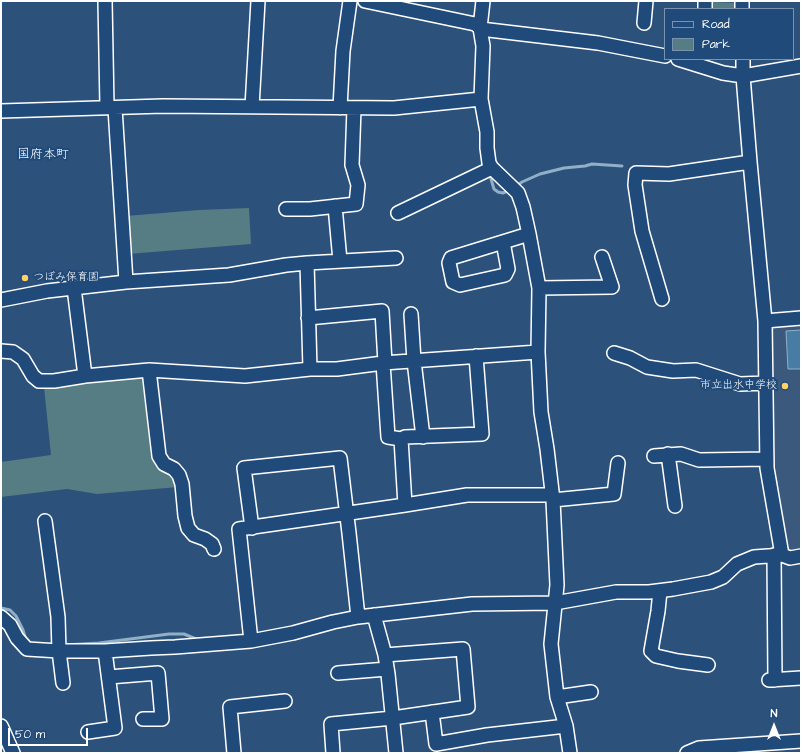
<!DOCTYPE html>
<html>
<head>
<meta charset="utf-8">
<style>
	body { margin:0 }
	#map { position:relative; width:802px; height:754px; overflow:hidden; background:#2c517b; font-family:"Architects Daughter",sans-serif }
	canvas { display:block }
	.frame { position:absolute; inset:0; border:2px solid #fff; pointer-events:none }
	.legend { position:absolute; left:664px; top:8px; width:130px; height:52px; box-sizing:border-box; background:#1f4a7a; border:1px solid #7992af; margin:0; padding:5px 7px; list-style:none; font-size:12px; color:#fff }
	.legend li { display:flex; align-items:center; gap:8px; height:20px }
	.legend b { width:20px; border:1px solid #7992af }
	.north { position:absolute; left:754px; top:706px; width:40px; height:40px; -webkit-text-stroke:3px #1f4a7a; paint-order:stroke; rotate:0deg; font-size:11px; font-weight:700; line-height:16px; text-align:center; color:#fff }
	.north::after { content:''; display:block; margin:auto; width:14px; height:18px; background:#fff; clip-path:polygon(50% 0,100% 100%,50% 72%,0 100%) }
	.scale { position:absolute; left:8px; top:728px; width:80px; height:18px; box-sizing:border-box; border:2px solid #fff; border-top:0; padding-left:5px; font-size:12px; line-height:14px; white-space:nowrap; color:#fff; -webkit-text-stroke:3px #1f4a7a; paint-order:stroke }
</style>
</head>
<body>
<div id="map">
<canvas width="802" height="754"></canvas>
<div class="frame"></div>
<ul class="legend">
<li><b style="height:5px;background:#1f4a7a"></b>Road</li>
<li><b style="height:11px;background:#567d83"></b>Park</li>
</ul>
<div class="north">N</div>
<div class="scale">50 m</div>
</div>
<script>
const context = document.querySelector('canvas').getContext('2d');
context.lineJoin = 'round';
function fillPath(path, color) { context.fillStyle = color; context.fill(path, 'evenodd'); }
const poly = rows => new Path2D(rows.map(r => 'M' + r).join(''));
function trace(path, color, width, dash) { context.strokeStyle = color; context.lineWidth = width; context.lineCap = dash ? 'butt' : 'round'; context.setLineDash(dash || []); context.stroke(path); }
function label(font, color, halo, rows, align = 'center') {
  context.font = font + ' "Architects Daughter","Klee One",sans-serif'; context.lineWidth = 4; context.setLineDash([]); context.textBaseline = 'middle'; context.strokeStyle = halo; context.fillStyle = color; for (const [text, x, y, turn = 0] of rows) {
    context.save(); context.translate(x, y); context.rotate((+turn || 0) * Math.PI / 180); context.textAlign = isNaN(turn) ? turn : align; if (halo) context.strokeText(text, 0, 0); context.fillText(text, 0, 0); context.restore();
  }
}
fillPath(poly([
	[801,320,801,552,790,552,788,549,775,484,771,450,768,322]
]), '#3b597c');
fillPath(poly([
	[711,2,741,3,741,9,711,9],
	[249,208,251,244,128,254,126,216,199,210],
	[142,376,151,457,156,466,165,472,173,476,178,487,97,494,67,489,1,497,1,462,51,455,44,387]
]), '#567d83');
const water = poly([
	[801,330,801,369,788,369,786,331,801,330]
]);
fillPath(water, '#477ca4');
trace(water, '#91b0c8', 1);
trace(poly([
	[491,179,494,189,498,192,503,193,510,190],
	[516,186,522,182,540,174,564,168,585,166,592,164,622,166],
	[1,608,10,610,16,616,23,630,26,640],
	[65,645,99,643,169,634,184,634,196,639,198,639]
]), '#91b0c8', 3);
const minor = poly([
	[105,1,107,107],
	[365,1,475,24,480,28,489,30,598,43,665,56],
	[483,1,480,28,483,46,481,99,487,132,487,148,489,163,492,168,518,193,523,207,529,234,539,288,538,352,541,412,547,449,553,500,557,585,551,644,557,697,566,726,570,753],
	[742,1,742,9],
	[705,9,705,1],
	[644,23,646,1],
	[678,59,723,73,743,76,801,66],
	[743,59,743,76,750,162,765,321,767,468,782,555],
	[252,107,258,1],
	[115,108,126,282],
	[340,108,343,51,350,1],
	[1,111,163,106,394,108,481,99],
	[335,206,340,261],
	[286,209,310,209,356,204,358,185,352,165,354,108],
	[398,213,492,168],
	[503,242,508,269,505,275,460,285,453,282,449,263,451,258,529,234],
	[307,263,396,258],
	[74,288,85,376],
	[539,288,612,287,602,257],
	[662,299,642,231,635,185,636,173,669,174,750,162],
	[1,300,47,291,126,282,229,275,286,265,307,263,310,369],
	[411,314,414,361,423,437],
	[308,318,382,311,385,363],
	[765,321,801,318],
	[1,351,13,352,23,359,33,376,39,381,54,381,85,376,149,370,245,376,310,369,337,369,383,363,538,352],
	[614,353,630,358,647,367,673,371,696,370,740,384,766,383],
	[383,363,388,437,401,439],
	[149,370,159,456,164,464,174,469,179,475,182,484,185,516,188,528,194,535,205,539,212,544,214,549],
	[668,454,675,506],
	[654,456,681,454,699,460,767,459],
	[553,500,614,494,618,463],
	[405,505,401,439,405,437,482,434,476,356],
	[45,521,58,617,59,651,63,683],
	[252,528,244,468,340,458,349,533,358,617],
	[774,555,775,680],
	[660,591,658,611,651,651,656,656,678,661,708,665],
	[374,615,385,655,388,674,396,753],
	[1,617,10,625,17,638,27,649,59,651,105,651,151,648,175,647,251,641,293,633,333,622,358,617,402,612,472,604,555,603,616,592,649,592,673,589,711,582,723,577,737,564,754,557,782,555,790,558,801,556],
	[251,641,239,529,405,505,467,495,552,495],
	[338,673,387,669],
	[109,677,158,673,162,719,143,719],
	[769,680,801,678],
	[557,697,591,692],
	[432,712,436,744,487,735,566,726],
	[1,726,13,753],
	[88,732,115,728,105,651],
	[234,753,230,707,285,701],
	[333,753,331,724,393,718,468,707,463,649,385,655],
	[687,753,699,748,801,741]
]);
trace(minor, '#fff', 16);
trace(minor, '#1f4a7a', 13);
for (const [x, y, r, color] of [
	[25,278,4,"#ffd166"],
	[785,386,4,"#ffd166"]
]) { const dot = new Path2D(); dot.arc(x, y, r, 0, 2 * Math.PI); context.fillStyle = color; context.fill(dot); trace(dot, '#1f4a7a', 1.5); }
label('11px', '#fff', '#1f4a7a', [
	["つぼみ保育園",33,278],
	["市立出水中学校",777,386,"right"]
], 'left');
label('13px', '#fff', '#1f4a7a', [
	["国府本町",43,155]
]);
</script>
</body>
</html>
